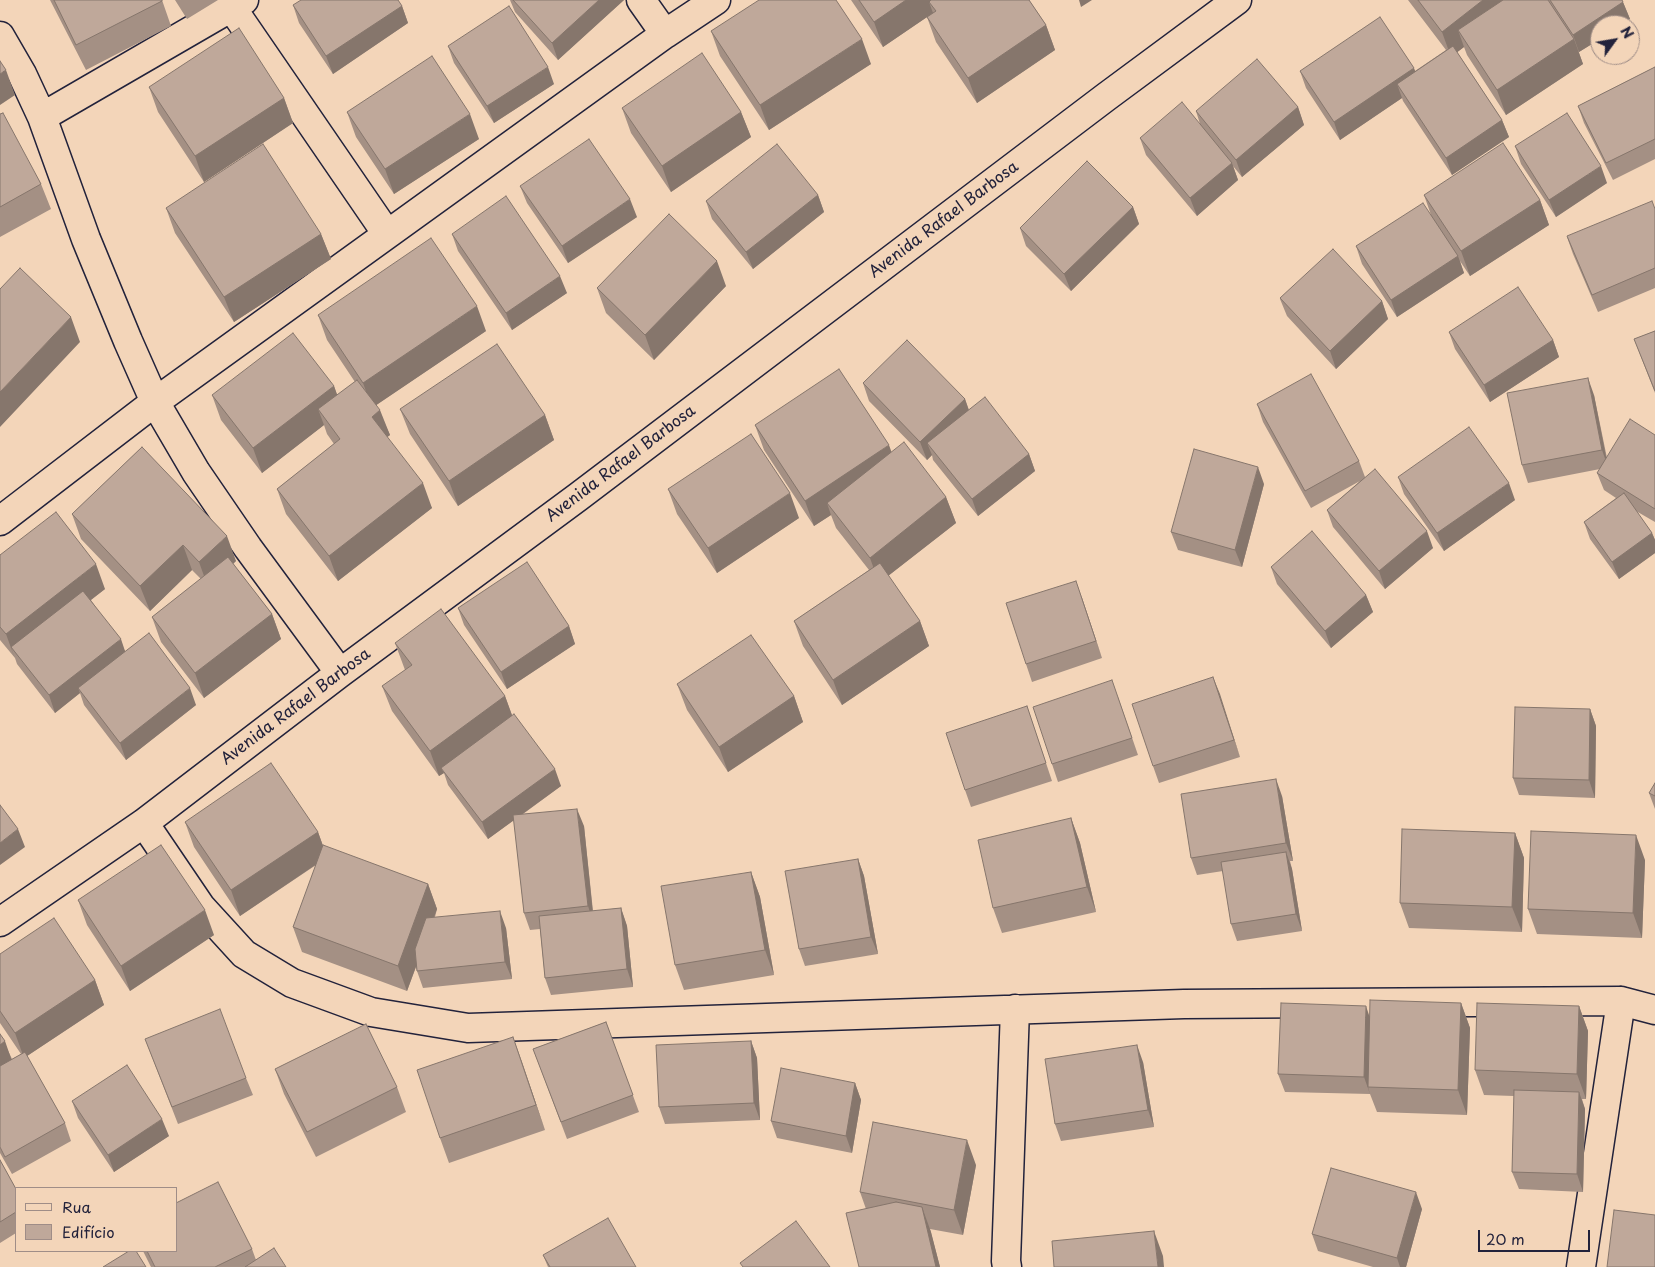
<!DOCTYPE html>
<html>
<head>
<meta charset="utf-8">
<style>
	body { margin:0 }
	#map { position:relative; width:1655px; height:1267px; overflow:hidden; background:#f3d5b9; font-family:"Playpen Sans",sans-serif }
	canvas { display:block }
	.legend { position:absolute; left:15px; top:1187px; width:162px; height:65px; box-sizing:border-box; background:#f3d5b9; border:1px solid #9f8d87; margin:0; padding:6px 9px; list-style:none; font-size:15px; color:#22223b }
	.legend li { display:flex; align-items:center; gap:10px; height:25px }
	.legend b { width:25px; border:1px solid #9f8d87 }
	.north { position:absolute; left:1590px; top:15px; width:50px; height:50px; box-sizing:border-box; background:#f3d5b9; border:1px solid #9f8d87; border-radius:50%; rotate:58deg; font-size:14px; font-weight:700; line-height:20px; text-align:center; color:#22223b }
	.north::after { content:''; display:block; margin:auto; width:18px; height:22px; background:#22223b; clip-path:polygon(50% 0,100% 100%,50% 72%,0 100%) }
	.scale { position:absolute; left:1478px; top:1230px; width:112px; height:22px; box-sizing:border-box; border:2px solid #22223b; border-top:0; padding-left:6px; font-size:15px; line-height:18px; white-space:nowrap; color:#22223b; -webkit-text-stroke:4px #f3d5b9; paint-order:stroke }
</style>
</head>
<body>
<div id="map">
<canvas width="1655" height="1267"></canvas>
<ul class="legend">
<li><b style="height:6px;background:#f3d5b9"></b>Rua</li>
<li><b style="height:14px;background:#bfa89a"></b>Edifício</li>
</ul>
<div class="north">N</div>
<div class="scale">20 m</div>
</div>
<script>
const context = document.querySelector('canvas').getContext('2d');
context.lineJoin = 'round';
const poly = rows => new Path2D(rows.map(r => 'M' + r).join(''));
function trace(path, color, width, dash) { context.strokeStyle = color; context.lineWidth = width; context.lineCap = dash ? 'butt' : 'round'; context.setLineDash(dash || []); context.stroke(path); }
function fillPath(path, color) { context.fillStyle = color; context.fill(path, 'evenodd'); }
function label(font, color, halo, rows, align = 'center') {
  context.font = font + ' "Playpen Sans",sans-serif'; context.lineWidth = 4; context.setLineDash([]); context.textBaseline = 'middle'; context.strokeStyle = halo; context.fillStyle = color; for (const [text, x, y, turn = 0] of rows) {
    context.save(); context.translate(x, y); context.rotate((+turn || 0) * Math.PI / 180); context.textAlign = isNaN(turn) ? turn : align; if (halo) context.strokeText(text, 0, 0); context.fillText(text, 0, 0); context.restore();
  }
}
const minor = poly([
	[641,0,665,34],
	[232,8,387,234],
	[0,36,22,74,42,117,86,239,128,341,155,402,196,472,248,548,340,673],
	[42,117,244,0],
	[0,521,155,402,665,34,716,0],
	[144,823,201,907,244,954,292,983,371,1012,468,1028,1184,1004,1621,1001,1581,1267],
	[0,922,144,823,340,673,578,497,1106,97,1237,0],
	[1621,1001,1655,1010],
	[1007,1267,1006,1261,1015,1009]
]);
trace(minor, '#22223b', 31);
trace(minor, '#f3d5b9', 28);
fillPath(poly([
	[50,0,162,0,171,26,86,70],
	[175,0,218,0,187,19],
	[510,0,624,0,558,60,515,12],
	[851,0,1029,0,1046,25,1055,50,977,103,936,42,927,17,883,47],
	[1408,0,1622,0,1630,19,1620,25,1600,25,1600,39,1579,52,1578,50,1583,64,1506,115,1467,55,1464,47,1457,52,1502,120,1509,137,1452,175,1403,101,1402,98,1340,140,1306,88,1300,71,1415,71,1446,50],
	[293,5,402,6,408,23,333,74,299,23],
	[711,31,871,64,769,130,720,56],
	[448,46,554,84,494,123,454,63],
	[1655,67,1655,159,1613,180,1584,123,1578,106],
	[149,87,284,98,293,123,204,182,158,112],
	[1298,107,1304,125,1242,177,1233,166,1238,180,1197,216,1146,155,1140,138,1200,124,1196,111],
	[622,108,741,112,751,137,671,192,631,133],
	[347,112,479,139,394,194,356,137],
	[0,114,41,184,51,209,0,237],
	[1515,146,1607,183,1556,217,1521,164],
	[520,186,637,217,568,263,527,203],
	[818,195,824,212,753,269,712,219,706,201],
	[1424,195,1540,200,1549,225,1470,276,1460,261,1464,273,1397,317,1362,264,1356,246,1431,215],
	[1133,207,1139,224,1071,291,1026,246,1020,228],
	[166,208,321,234,331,259,234,322,175,233],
	[1655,209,1655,288,1598,312,1573,254,1567,237],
	[452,234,567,293,512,330,458,251],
	[726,286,654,360,606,313,597,288],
	[1280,299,1382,301,1388,319,1336,369,1287,316],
	[318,315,486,331,376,405,390,435,387,437,432,508,338,581,286,514,277,489,334,444,327,434,324,425,262,473,221,420,212,395,334,386,337,395,355,382,327,340],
	[1655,331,1655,393,1634,339],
	[1449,332,1553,340,1559,357,1490,402,1455,349],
	[863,383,965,399,969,410,1029,454,1035,471,978,516,933,460,932,455,927,460,869,401],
	[1594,395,1607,458,1655,435,1655,522,1636,511,1652,533,1655,540,1655,553,1619,579,1590,539,1584,522,1616,498,1604,490,1597,473,1600,469,1528,483,1522,465],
	[1257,404,1359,461,1365,477,1433,548,1385,589,1333,527,1327,510,1360,481,1311,508,1263,422],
	[400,409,545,415,554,440,458,506,410,434],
	[755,425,891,452,946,497,956,523,888,576,920,621,929,646,842,705,803,646,794,621,869,570,836,528,831,515,814,526,764,450],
	[142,447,236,561,233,564,272,614,281,639,204,698,161,642,152,617,201,579,192,570,150,611,81,539,72,514],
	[1398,477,1515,500,1444,551,1404,494],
	[1264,484,1242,567,1178,550,1171,532],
	[668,489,799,518,717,573,677,514],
	[0,555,105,589,91,600,125,651,196,705,126,760,84,705,80,693,55,713,17,664,15,658,0,640],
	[1271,567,1366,595,1373,612,1331,648,1277,584],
	[1082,598,1102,658,1032,682,1026,664],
	[458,608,569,626,575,644,507,689,464,625],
	[395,643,505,696,512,715,561,786,523,814,584,826,593,911,621,908,627,926,633,987,551,995,545,978,540,929,530,930,524,913,514,820,488,839,448,785,444,773,439,776,392,711,382,686,405,670],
	[1213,677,1240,757,1159,783,1153,766],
	[677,684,794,696,803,722,728,772,687,710],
	[1118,697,1138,755,1058,782,1052,764],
	[1027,706,1052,781,971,807,965,790],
	[1590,709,1596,726,1595,798,1519,795,1513,778],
	[1655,783,1655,809,1649,793],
	[1282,796,1293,861,1290,861,1292,869,1302,931,1237,941,1231,924,1223,871,1197,875,1191,858],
	[1071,818,1080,843,1096,912,1002,933,993,908],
	[185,822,318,832,323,846,428,884,437,909,435,917,506,928,512,979,423,988,417,971,416,967,407,991,302,952,293,927,316,865,240,916,194,847],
	[1515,833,1524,858,1522,932,1409,928,1400,903],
	[858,859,864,876,878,954,805,966,799,949],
	[1645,860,1642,938,1537,934,1528,909],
	[751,872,760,897,774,975,684,990,675,965],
	[78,900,214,935,130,991,87,925],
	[0,954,95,980,104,1005,27,1056,65,1123,71,1141,12,1174,0,1153,0,1034,12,1059,21,1054,0,1023],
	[1461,1003,1470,1028,1467,1115,1377,1112,1370,1094,1285,1092,1278,1074,1369,1016],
	[1579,1006,1588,1031,1586,1099,1582,1099,1585,1109,1583,1192,1519,1189,1512,1172,1514,1096,1484,1095,1475,1070],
	[606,1022,639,1112,567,1139,533,1049],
	[513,1037,545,1130,449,1163,440,1138],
	[145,1039,246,1078,253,1095,178,1124],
	[751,1041,757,1058,760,1120,665,1124,659,1107],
	[1143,1062,1154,1127,1061,1141,1055,1124],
	[275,1069,397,1087,406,1112,316,1157,284,1094],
	[855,1083,861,1100,852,1153,777,1138,771,1121],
	[72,1101,169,1136,114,1172,78,1118],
	[0,1160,16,1189,16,1233,0,1243],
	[976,1165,963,1235,930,1229,940,1267,859,1267,866,1209,860,1192],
	[1422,1209,1406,1267,1373,1267,1318,1251,1312,1234],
	[252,1249,256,1260,286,1267,151,1267,143,1251],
	[543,1255,636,1267,548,1267]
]), '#a49084');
fillPath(poly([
	[599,0,624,0,558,60,552,43],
	[906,0,952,0,929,2,933,13,883,47,874,22],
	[1079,0,1092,0,1081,7],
	[1483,0,1525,0,1458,30,1464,47,1451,57,1442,32],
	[1623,2,1630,19,1620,25,1600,25,1600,39,1579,52,1573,35],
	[402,6,408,23,333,74,326,56],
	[1046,25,1055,50,977,103,968,78],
	[862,39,871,64,769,130,760,105],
	[1574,39,1583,64,1506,115,1497,90],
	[548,67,554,84,494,123,487,106],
	[1414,68,1421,86,1397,84,1402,98,1340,140,1334,122],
	[6,70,15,95,0,105,0,74],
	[284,98,293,123,204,182,195,156],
	[1298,107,1304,125,1242,177,1236,160],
	[741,112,751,137,671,192,662,166],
	[470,114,479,139,394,194,385,169],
	[1502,120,1509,137,1452,175,1446,158],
	[1232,163,1238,180,1197,216,1190,198],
	[1601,166,1607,183,1556,217,1549,200],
	[818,195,824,212,753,269,746,252],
	[630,199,637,217,568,263,562,246],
	[1540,200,1549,225,1470,276,1461,251],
	[1133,207,1139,224,1071,291,1064,274],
	[321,234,331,259,234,322,224,297],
	[1458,256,1464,273,1397,317,1391,300],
	[717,261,726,286,654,360,645,335],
	[560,276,567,293,512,330,506,313],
	[1382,301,1388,319,1336,369,1330,351],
	[477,306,486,331,372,408,363,383],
	[71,317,80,342,0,427,0,392],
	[1553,340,1559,357,1490,402,1484,385],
	[1588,378,1594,395,1608,467,1602,450],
	[334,386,343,411,318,409,324,425,262,473,253,448],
	[965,399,971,417,927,443,932,455,927,460,920,442],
	[380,410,390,435,381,442,372,417],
	[545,415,554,440,458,506,449,481],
	[889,445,898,470,827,503,831,515,814,526,805,501],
	[1029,454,1035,471,978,516,972,499],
	[1258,467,1264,484,1242,567,1235,550],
	[423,483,432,508,338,581,329,556],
	[1509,483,1515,500,1444,551,1437,533],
	[790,493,799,518,717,573,708,548],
	[946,497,956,523,879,583,870,558],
	[1427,531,1433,548,1385,589,1379,571],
	[1652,533,1655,540,1655,553,1619,579,1612,562],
	[227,536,236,561,208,587,199,562],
	[183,545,192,570,150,611,140,586],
	[96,564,105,589,18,656,11,647,15,659,6,634],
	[1076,581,1082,598,1102,658,1096,641],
	[1366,595,1373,612,1331,648,1325,631],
	[272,614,281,639,204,698,195,673],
	[920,621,929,646,842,705,833,680],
	[569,626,575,644,507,689,501,672],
	[121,639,127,657,78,688,80,693,55,713,49,695],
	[1213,677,1220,694,1240,757,1234,740],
	[190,688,196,705,126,760,120,743],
	[505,696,514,721,441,768,444,773,439,776,430,751],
	[794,696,803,722,728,772,719,747],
	[1590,709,1596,726,1595,798,1589,780],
	[555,769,561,786,488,839,482,822],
	[1276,779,1282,796,1293,861,1286,843],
	[577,809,584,826,594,924,588,906],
	[1071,818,1080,843,1096,912,1087,887],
	[18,829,25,847,0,865,0,843],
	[318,832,327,857,240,916,231,890],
	[1515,833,1524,858,1522,932,1512,907],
	[1636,835,1645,860,1642,938,1633,913],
	[1286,852,1292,869,1302,931,1296,914],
	[858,859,864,876,878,954,871,937],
	[751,872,760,897,774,975,765,950],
	[428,884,437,909,407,991,398,966],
	[621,908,627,926,633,987,627,969],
	[205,910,214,935,130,991,121,966],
	[500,911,506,928,512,979,505,962],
	[95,980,104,1005,24,1058,15,1033],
	[1461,1003,1470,1028,1467,1115,1458,1090],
	[1366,1006,1372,1024,1368,1087,1370,1094,1364,1077],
	[1579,1006,1588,1031,1586,1099,1577,1074],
	[513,1037,522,1062,545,1130,536,1105],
	[5,1041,14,1067,0,1076,0,1045],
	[751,1041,757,1058,760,1120,754,1103],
	[1137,1045,1143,1062,1154,1127,1148,1110],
	[855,1083,861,1100,852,1153,846,1136],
	[1579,1092,1585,1109,1583,1192,1577,1174],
	[162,1119,169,1136,114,1172,108,1155],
	[967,1140,976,1165,963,1235,954,1210],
	[1416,1192,1422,1209,1406,1267,1400,1267,1397,1258],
	[922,1207,931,1232,940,1267,936,1267],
	[1154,1231,1163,1256,1164,1267,1158,1267]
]), '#86766c');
const building = poly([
	[54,0,162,0,162,1,76,45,54,0],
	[301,0,398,0,402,6,326,56,293,5,301,0],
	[513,0,599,0,552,43,513,0],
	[759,0,836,0,862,39,760,105,711,31,759,0],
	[859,0,906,0,874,22,859,0],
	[931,0,1029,0,1046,25,968,78,927,17,936,11,929,2,931,0],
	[1418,0,1483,0,1442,32,1418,0],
	[1503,0,1548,0,1574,39,1497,90,1458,30,1503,0],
	[1550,0,1622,0,1623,2,1573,35,1550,0],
	[509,6,548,67,487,106,448,46,509,6],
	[1380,17,1414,68,1334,122,1300,71,1380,17],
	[239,28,284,98,195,156,149,87,239,28],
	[1453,46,1502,120,1446,158,1397,84,1453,46],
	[702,53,741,112,662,166,622,108,702,53],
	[432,56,470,114,385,169,347,112,432,56],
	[1257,59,1298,107,1236,160,1196,111,1257,59],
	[0,61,6,70,0,74,0,61],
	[1655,67,1655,139,1606,163,1578,106,1655,67],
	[1182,102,1232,163,1190,198,1140,138,1182,102],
	[3,113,41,184,0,207,0,114,3,113],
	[1567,113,1601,166,1549,200,1515,146,1567,113],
	[589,139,630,199,562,246,520,186,589,139],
	[1503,143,1540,200,1461,251,1424,195,1503,143],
	[263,144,321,234,224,297,166,208,263,144],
	[777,144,818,195,746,252,706,201,777,144],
	[1087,161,1133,207,1064,274,1020,228,1087,161],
	[506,196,560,276,506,313,452,234,506,196],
	[1652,201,1655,209,1655,268,1592,295,1567,236,1652,201],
	[1423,203,1458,256,1391,300,1356,246,1423,203],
	[669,214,717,261,645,335,597,288,669,214],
	[431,238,477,306,363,383,318,315,431,238],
	[1333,249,1382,301,1330,351,1280,298,1333,249],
	[20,268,71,317,0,392,0,289,20,268],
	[1518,287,1553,340,1484,385,1449,332,1518,287],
	[1655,331,1655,391,1634,339,1655,331],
	[293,333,334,386,253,448,212,395,293,333],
	[907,340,965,399,920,442,863,383,907,340],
	[497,344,545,415,449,481,400,409,497,344],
	[839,369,889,445,805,501,755,425,839,369],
	[1311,374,1359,461,1305,491,1257,404,1311,374],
	[1588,378,1602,450,1522,465,1507,393,1588,378],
	[357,380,380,410,372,417,423,483,329,556,277,489,340,439,318,409,357,380],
	[985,397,1029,454,972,499,927,443,985,397],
	[1630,419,1655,435,1655,509,1597,473,1630,419],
	[1469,427,1509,483,1437,533,1398,477,1469,427],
	[751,434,790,493,708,548,668,489,751,434],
	[904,442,946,497,870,558,827,503,904,442],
	[142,447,227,536,199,562,183,545,140,586,72,514,142,447],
	[1194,449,1258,467,1235,550,1171,532,1194,449],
	[1375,469,1427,531,1379,571,1327,510,1375,469],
	[1624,493,1652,533,1612,562,1584,522,1624,493],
	[56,512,96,564,6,634,0,627,0,555,56,512],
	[1312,531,1366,595,1325,631,1271,567,1312,531],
	[228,557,272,614,195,673,152,617,228,557],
	[527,562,569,626,501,672,458,608,527,562],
	[880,563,920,621,833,680,794,621,880,563],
	[1076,581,1096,641,1026,664,1006,603,1076,581],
	[83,591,121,639,49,695,11,647,83,591],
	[441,609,505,696,430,751,382,686,412,665,395,643,441,609],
	[149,633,190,688,120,743,78,688,149,633],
	[751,635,794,696,719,747,677,684,751,635],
	[1213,677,1234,740,1153,766,1132,704,1213,677],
	[1112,680,1132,738,1052,764,1033,707,1112,680],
	[1027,706,1046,763,965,790,946,733,1027,706],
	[1515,707,1590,709,1589,780,1513,778,1515,707],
	[514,714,555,769,482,822,441,768,514,714],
	[271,763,318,832,231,890,185,822,271,763],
	[1276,779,1286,843,1191,858,1181,794,1276,779],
	[1655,783,1655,796,1649,793,1655,783],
	[0,805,18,829,0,843,0,805],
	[577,809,588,906,524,913,513,815,577,809],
	[1071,818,1087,887,993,908,978,840,1071,818],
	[1402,829,1515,833,1512,907,1400,903,1402,829],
	[1531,831,1636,835,1633,913,1528,909,1531,831],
	[161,845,205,910,121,966,78,900,161,845],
	[323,845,428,884,398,966,293,927,323,845],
	[1286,852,1296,914,1231,924,1221,862,1286,852],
	[858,859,871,937,799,949,785,871,858,859],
	[751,872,765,950,675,965,661,886,751,872],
	[621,908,627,969,545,978,539,916,621,908],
	[500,911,505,962,417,971,415,949,426,918,500,911],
	[54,918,95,980,15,1033,0,1011,0,954,54,918],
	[1370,1000,1461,1003,1458,1090,1368,1087,1370,1000],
	[1281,1003,1366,1006,1364,1077,1278,1074,1281,1003],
	[1477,1003,1579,1006,1577,1074,1475,1070,1477,1003],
	[220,1009,246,1078,172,1107,145,1039,220,1009],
	[606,1022,633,1095,561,1122,533,1049,606,1022],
	[366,1024,397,1087,307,1132,275,1069,366,1024],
	[0,1034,5,1041,0,1045,0,1034],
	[513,1037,536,1105,440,1138,417,1070,513,1037],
	[751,1041,754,1103,659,1107,656,1045,751,1041],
	[1137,1045,1148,1110,1055,1124,1045,1059,1137,1045],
	[25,1052,65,1123,5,1157,0,1147,0,1066,25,1052],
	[127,1065,162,1119,108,1155,72,1101,127,1065],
	[781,1068,855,1083,846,1136,771,1121,781,1068],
	[1514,1090,1579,1092,1577,1174,1512,1172,1514,1090],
	[873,1122,967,1140,954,1210,860,1192,873,1122],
	[0,1160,16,1189,16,1212,0,1222,0,1160],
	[1331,1168,1416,1192,1397,1258,1312,1234,1331,1168],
	[218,1182,252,1249,215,1267,155,1267,147,1251,176,1251,176,1203,218,1182],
	[896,1202,922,1207,936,1267,859,1267,846,1213,896,1202],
	[1614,1210,1655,1215,1655,1267,1607,1267,1614,1210],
	[608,1218,636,1267,550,1267,543,1255,608,1218],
	[796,1221,830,1267,743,1267,740,1263,796,1221],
	[1154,1231,1158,1267,1054,1267,1052,1241,1154,1231],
	[274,1248,286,1267,245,1267,274,1248],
	[129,1251,136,1251,146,1267,103,1267,129,1251]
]);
fillPath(building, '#bfa89a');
trace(building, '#86766c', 1);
label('16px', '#22223b', '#f3d5b9', [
	["Avenida Rafael Barbosa",944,220,-37],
	["Avenida Rafael Barbosa",621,464,-37],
	["Avenida Rafael Barbosa",296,707,-37]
]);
</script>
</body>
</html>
